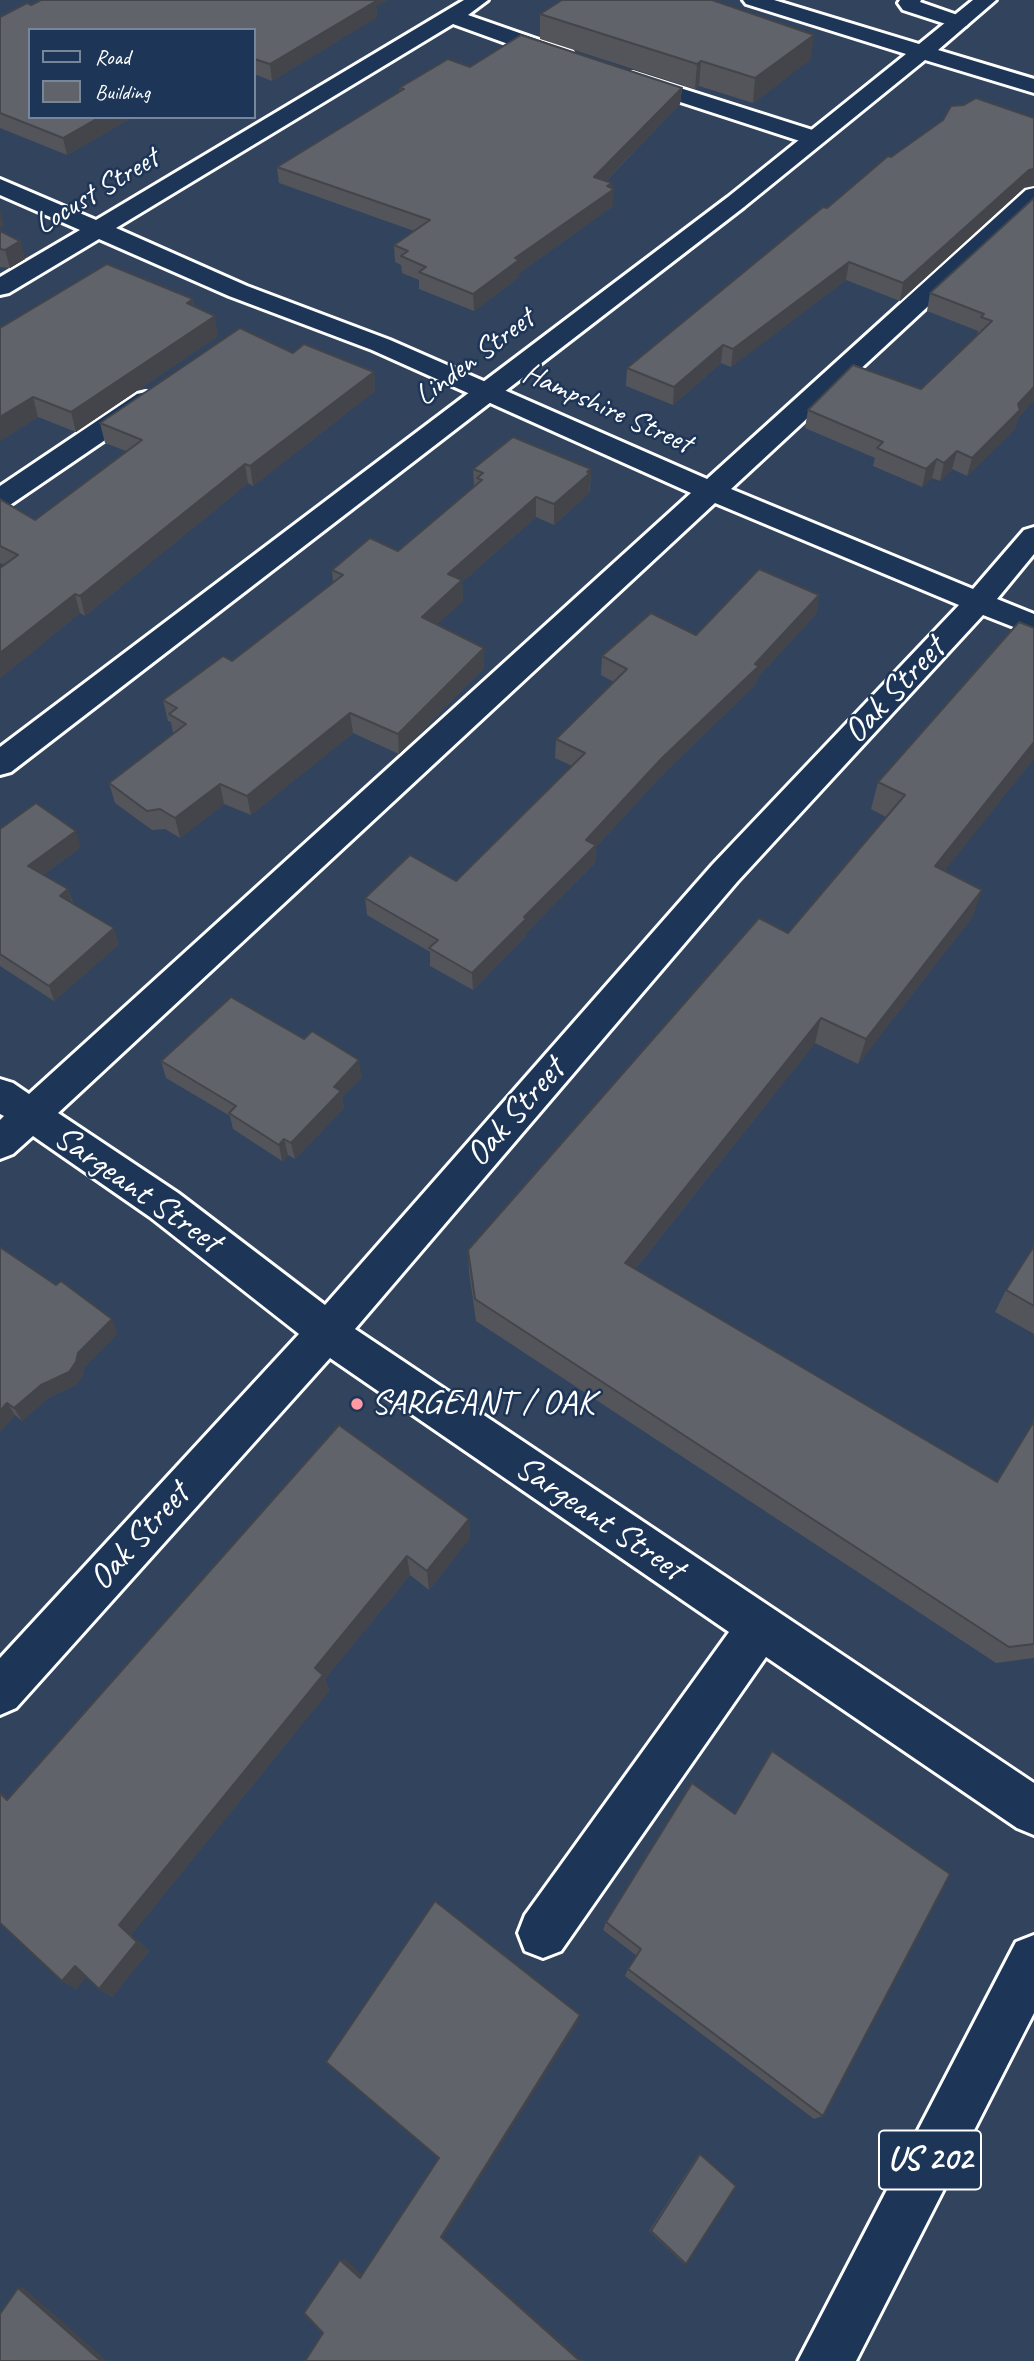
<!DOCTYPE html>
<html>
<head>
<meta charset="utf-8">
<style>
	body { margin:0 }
	#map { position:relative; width:1034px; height:2361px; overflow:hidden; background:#31435d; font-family:Caveat,sans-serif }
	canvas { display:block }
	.legend { position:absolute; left:28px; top:28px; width:228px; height:91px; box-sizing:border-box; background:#1d3557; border:2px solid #77869a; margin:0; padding:9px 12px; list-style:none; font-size:21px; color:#fff }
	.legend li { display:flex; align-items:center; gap:14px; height:35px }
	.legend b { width:35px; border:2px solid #77869a }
</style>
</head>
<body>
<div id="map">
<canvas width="1034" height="2361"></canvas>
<ul class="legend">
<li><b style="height:9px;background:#1d3557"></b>Road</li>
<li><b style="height:19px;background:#60636a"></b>Building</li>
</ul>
</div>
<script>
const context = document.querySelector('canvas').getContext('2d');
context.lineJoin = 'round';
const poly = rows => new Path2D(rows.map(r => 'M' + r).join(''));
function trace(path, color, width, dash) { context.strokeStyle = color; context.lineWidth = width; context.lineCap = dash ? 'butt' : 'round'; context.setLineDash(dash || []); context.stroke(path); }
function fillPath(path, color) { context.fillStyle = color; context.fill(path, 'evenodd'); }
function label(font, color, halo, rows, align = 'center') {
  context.font = font + ' Caveat,sans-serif'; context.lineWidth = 5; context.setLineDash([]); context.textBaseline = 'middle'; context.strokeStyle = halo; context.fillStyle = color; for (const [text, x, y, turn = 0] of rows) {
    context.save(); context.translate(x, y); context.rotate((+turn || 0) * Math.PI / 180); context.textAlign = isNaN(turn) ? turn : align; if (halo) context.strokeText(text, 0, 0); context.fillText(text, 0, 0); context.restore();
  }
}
const minor = poly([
	[464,0,488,0,468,15,571,51,574,56,571,61,563,62,555,61,453,24,116,228,247,286,390,340,707,479,1026,190,1034,188,1034,208,731,489,973,589,1024,530,1034,527,1034,554,997,599,1034,614,1034,635,983,615,737,882,355,1329,1034,1783,1034,1835,1017,1828,766,1657,561,1951,543,1958,525,1951,518,1933,525,1915,729,1632,330,1358,16,1708,0,1715,0,1658,299,1334,150,1217,33,1136,13,1154,0,1159,0,1120,4,1116,0,1114,0,1079,13,1083,29,1094,691,493,372,350,229,296,99,239,9,293,0,295,0,277,80,230,0,195,0,179,96,220,464,0],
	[715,503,959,605,713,864,325,1305,178,1193,58,1113,715,503],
	[900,0,921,0,920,2,966,18,969,22,966,26,952,26,903,10,898,3,900,0],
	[633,73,822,133,825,138,822,143,814,145,806,143,625,84,622,79,625,74,633,73],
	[146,392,155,394,159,400,155,406,10,505,0,508,0,486,137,394,146,392]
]);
const major = poly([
	[743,0,774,0,919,44,973,0,996,0,938,50,1034,79,1034,93,925,60,744,207,11,772,0,775,0,747,728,197,906,54,746,4,743,0],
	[1034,1935,1034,2013,856,2361,798,2361,1016,1942,1034,1935]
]);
trace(minor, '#fff', 6);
trace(major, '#fff', 6);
fillPath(minor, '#1d3557');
fillPath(major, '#1d3557');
fillPath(poly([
	[41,0,387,0,376,6,377,17,272,81,254,74,254,30,30,30,133,117,67,155,0,128,0,17],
	[540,14,811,59,753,103,699,86,695,89,540,39],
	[470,67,682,88,680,104,606,181,612,183,613,206,519,273,519,277,474,311,419,289,419,280,402,273,401,265,395,262,394,245,414,231,279,183,277,167,400,92,399,88],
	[891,157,1024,188,900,301,846,280,731,367,721,363,673,405,626,386,627,368],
	[1034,198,1034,400,1018,418,1015,429,967,476,952,469,940,481,932,478,922,487,873,466,875,458,805,428,808,410,921,389,977,335,978,331,927,311,930,293],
	[0,231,20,241,25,259,10,268,0,267],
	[193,299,194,307,218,336,76,432,38,417,0,441,0,328],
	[293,353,374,372,375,391,253,486,248,483,85,616,80,613,0,678,0,568,4,565,0,563,0,499,35,520,126,451,105,443,100,423],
	[473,469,591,469,590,489,589,493,554,525,536,517,462,582,463,601,437,624,484,668,399,754,353,733,251,815,224,804,180,838,165,829,152,830,115,803,109,783,173,733,171,722,168,721,163,700,232,661,333,583,332,570,398,551,474,487],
	[819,595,816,614,757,678,756,684,660,777,596,847,595,863,526,933,526,936,473,990,430,966,430,952,367,915,365,898,456,881,572,766,555,758,556,739,614,682,601,675,602,656,696,635],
	[1034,628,1034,758,944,871,973,916,858,1064,815,1043,635,1269,997,1482,1034,1420,1034,1658,996,1663,476,1321,469,1272,468,1250,788,933,886,817,871,809,878,782],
	[0,829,81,847,43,875,68,889,73,903,119,944,54,1001,0,966],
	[161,1061,362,1077,342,1097,344,1108,295,1159,288,1155,282,1161,233,1129,230,1116,166,1078],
	[1034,1246,1034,1334,995,1312,1006,1290],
	[0,1247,118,1333,84,1367,83,1375,76,1385,48,1398,22,1421,15,1415,0,1432],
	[469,1519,470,1538,429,1590,410,1575,325,1679,329,1691,131,1935,149,1951,112,1997,99,1989,86,1977,76,1989,62,1981,0,1793,8,1800],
	[692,1783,823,2116,814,2119,625,1976,628,1969,637,1956,603,1930,606,1922],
	[700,2154,686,2264,684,2264,649,2231,698,2155]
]), '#53555b');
fillPath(poly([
	[367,0,387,0,376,6,377,17,272,81,270,64],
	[814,35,811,59,753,103,755,78],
	[701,61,699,86,695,89,697,64],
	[682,88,680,104,593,194,594,177],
	[100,117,133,117,67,155,63,138],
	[1034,169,1034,186,1024,188,900,301,903,283,1029,170],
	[612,183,611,191,614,189,613,206,519,273,519,277,474,311,473,294,515,258],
	[0,209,4,226,0,228],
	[20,241,25,259,10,268,5,250],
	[849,262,846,280,731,367,733,349],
	[193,299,196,319,187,303],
	[215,316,218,336,76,432,71,412],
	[723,345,721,363,673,405,674,387],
	[374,372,375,391,253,486,250,466],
	[1034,387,1034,400,1018,418,1015,429,967,476,972,458],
	[33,397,38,417,0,441,0,417],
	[957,451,952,469,940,481,944,463],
	[937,459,932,478,922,487,926,469],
	[245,464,248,483,85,616,80,596],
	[591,469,589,493,554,525,554,504],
	[536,497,536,517,462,582,463,601,423,637,422,617,448,574],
	[75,594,80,613,0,678,0,653],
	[819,595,816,614,757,678,756,684,660,777,596,847,595,863,526,933,526,936,473,990,472,973,524,917,586,840,662,758,755,664],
	[484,648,484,668,399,754,398,734],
	[350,713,353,733,251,815,247,796],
	[1034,742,1034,758,927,893,935,866],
	[220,784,224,804,180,838,175,818],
	[76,831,81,847,33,882,28,866],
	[68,889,73,905,60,896],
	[982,890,973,916,858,1064,866,1039],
	[114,928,119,944,54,1001,49,986],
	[821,1018,815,1043,622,1285,625,1263],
	[359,1060,362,1077,342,1097,344,1108,295,1159,291,1143,334,1087],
	[284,1139,288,1155,282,1161,279,1145],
	[112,1319,118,1333,84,1367,83,1375,76,1385,48,1398,22,1421,14,1408,78,1353],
	[7,1403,15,1415,0,1432,0,1411],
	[469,1519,470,1538,429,1590,427,1571],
	[407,1556,410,1575,325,1679,329,1691,131,1935,149,1951,112,1997,99,1989,119,1925,315,1668],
	[75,1966,89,1975,76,1989,62,1981],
	[580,2015,578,2022,443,2237,583,2361,580,2361,441,2237],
	[345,2259,365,2277,360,2278,340,2260],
	[23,2287,107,2361,101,2361,18,2288]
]), '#43454a');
const building = poly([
	[41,0,374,0,376,1,270,64,254,59,254,30,30,30,30,117,100,117,63,138,0,113,0,17,27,3,31,5,41,0],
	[562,0,712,0,814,35,755,78,701,61,697,64,540,14,562,0],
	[521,35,682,88,594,177,612,183,607,186,614,189,515,258,519,260,473,294,419,272,426,267,401,256,408,251,394,245,430,220,277,167,404,89,399,88,448,59,470,67,521,35],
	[976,98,1034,118,1034,169,1029,170,903,283,849,262,733,349,723,345,674,387,627,368,823,207,827,208,888,156,891,157,943,120,951,106,964,105,976,98],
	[1034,198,1034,387,1018,404,1020,410,972,458,957,451,944,463,937,459,926,469,877,448,883,442,808,410,853,365,921,389,992,321,981,317,984,314,930,293,1034,198],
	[0,231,20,241,5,250,0,249,0,231],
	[107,264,193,299,187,303,215,316,71,412,33,397,0,417,0,328,107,264],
	[240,328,293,353,304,344,374,372,250,466,245,464,80,596,75,594,0,653,0,568,18,555,0,546,0,499,35,520,142,440,100,423,240,328],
	[513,437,591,469,587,472,590,473,554,504,536,497,448,574,462,580,422,617,484,648,398,734,350,713,247,796,220,784,175,818,160,809,147,811,109,783,186,724,169,714,177,708,163,700,223,656,232,661,343,575,332,570,370,538,398,551,482,480,477,478,483,473,473,469,513,437],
	[759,569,819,595,755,664,759,666,662,758,586,840,596,845,524,917,526,919,472,973,429,948,438,940,365,898,410,855,456,881,585,753,556,739,627,669,602,656,651,613,696,635,759,569],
	[1019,622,1034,628,1034,742,935,866,982,890,866,1039,821,1018,625,1263,997,1482,1034,1421,1034,1644,1009,1647,475,1299,468,1250,759,918,788,933,905,795,878,782,1019,622],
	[36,803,76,831,28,866,68,889,60,896,114,928,49,986,0,954,0,829,36,803],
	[231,997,304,1039,312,1031,359,1060,334,1087,341,1091,291,1143,284,1139,279,1145,229,1113,236,1106,161,1061,231,997],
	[1034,1246,1034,1306,1006,1290,1034,1246],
	[0,1247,56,1285,61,1281,112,1319,78,1353,76,1362,69,1372,41,1385,14,1408,7,1403,0,1411,0,1247],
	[339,1425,469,1519,427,1571,407,1556,315,1668,323,1675,119,1925,137,1942,99,1989,75,1966,62,1981,0,1923,0,1793,7,1800,339,1425],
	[772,1751,950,1874,823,2116,628,1969,641,1949,606,1922,692,1783,735,1814,772,1751],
	[435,1901,580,2015,441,2237,580,2361,305,2361,323,2333,304,2313,340,2260,360,2278,439,2158,326,2062,435,1901],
	[700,2154,736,2186,686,2264,651,2231,700,2154],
	[18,2288,101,2361,0,2361,0,2314,18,2288]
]);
fillPath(building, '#60636a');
trace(building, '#43454a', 2);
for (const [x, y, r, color] of [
	[357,1404,7,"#ff9aa2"]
]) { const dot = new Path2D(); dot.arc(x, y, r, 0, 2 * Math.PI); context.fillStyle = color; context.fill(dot); trace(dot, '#1d3557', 2.5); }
label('30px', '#fff', '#1d3557', [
	["Locust Street",97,192,-31],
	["Linden Street",475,358,-37],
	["Hampshire Street",607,409,24]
]);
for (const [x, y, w] of [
	[930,2160,102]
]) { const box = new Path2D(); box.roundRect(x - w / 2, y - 29.5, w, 59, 5); context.fillStyle = '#1d3557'; context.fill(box); trace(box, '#fff', 2); }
label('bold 33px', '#fff', null, [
	["US 202",930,2160]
]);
label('35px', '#fff', '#1d3557', [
	["Oak Street",895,691,-47],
	["Oak Street",516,1113,-49],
	["Sargeant Street",137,1190,35],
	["Sargeant Street",599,1519,34],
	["Oak Street",140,1537,-48]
]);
label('35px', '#fff', '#1d3557', [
	["SARGEANT / OAK",371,1404]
], 'left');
</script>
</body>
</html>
